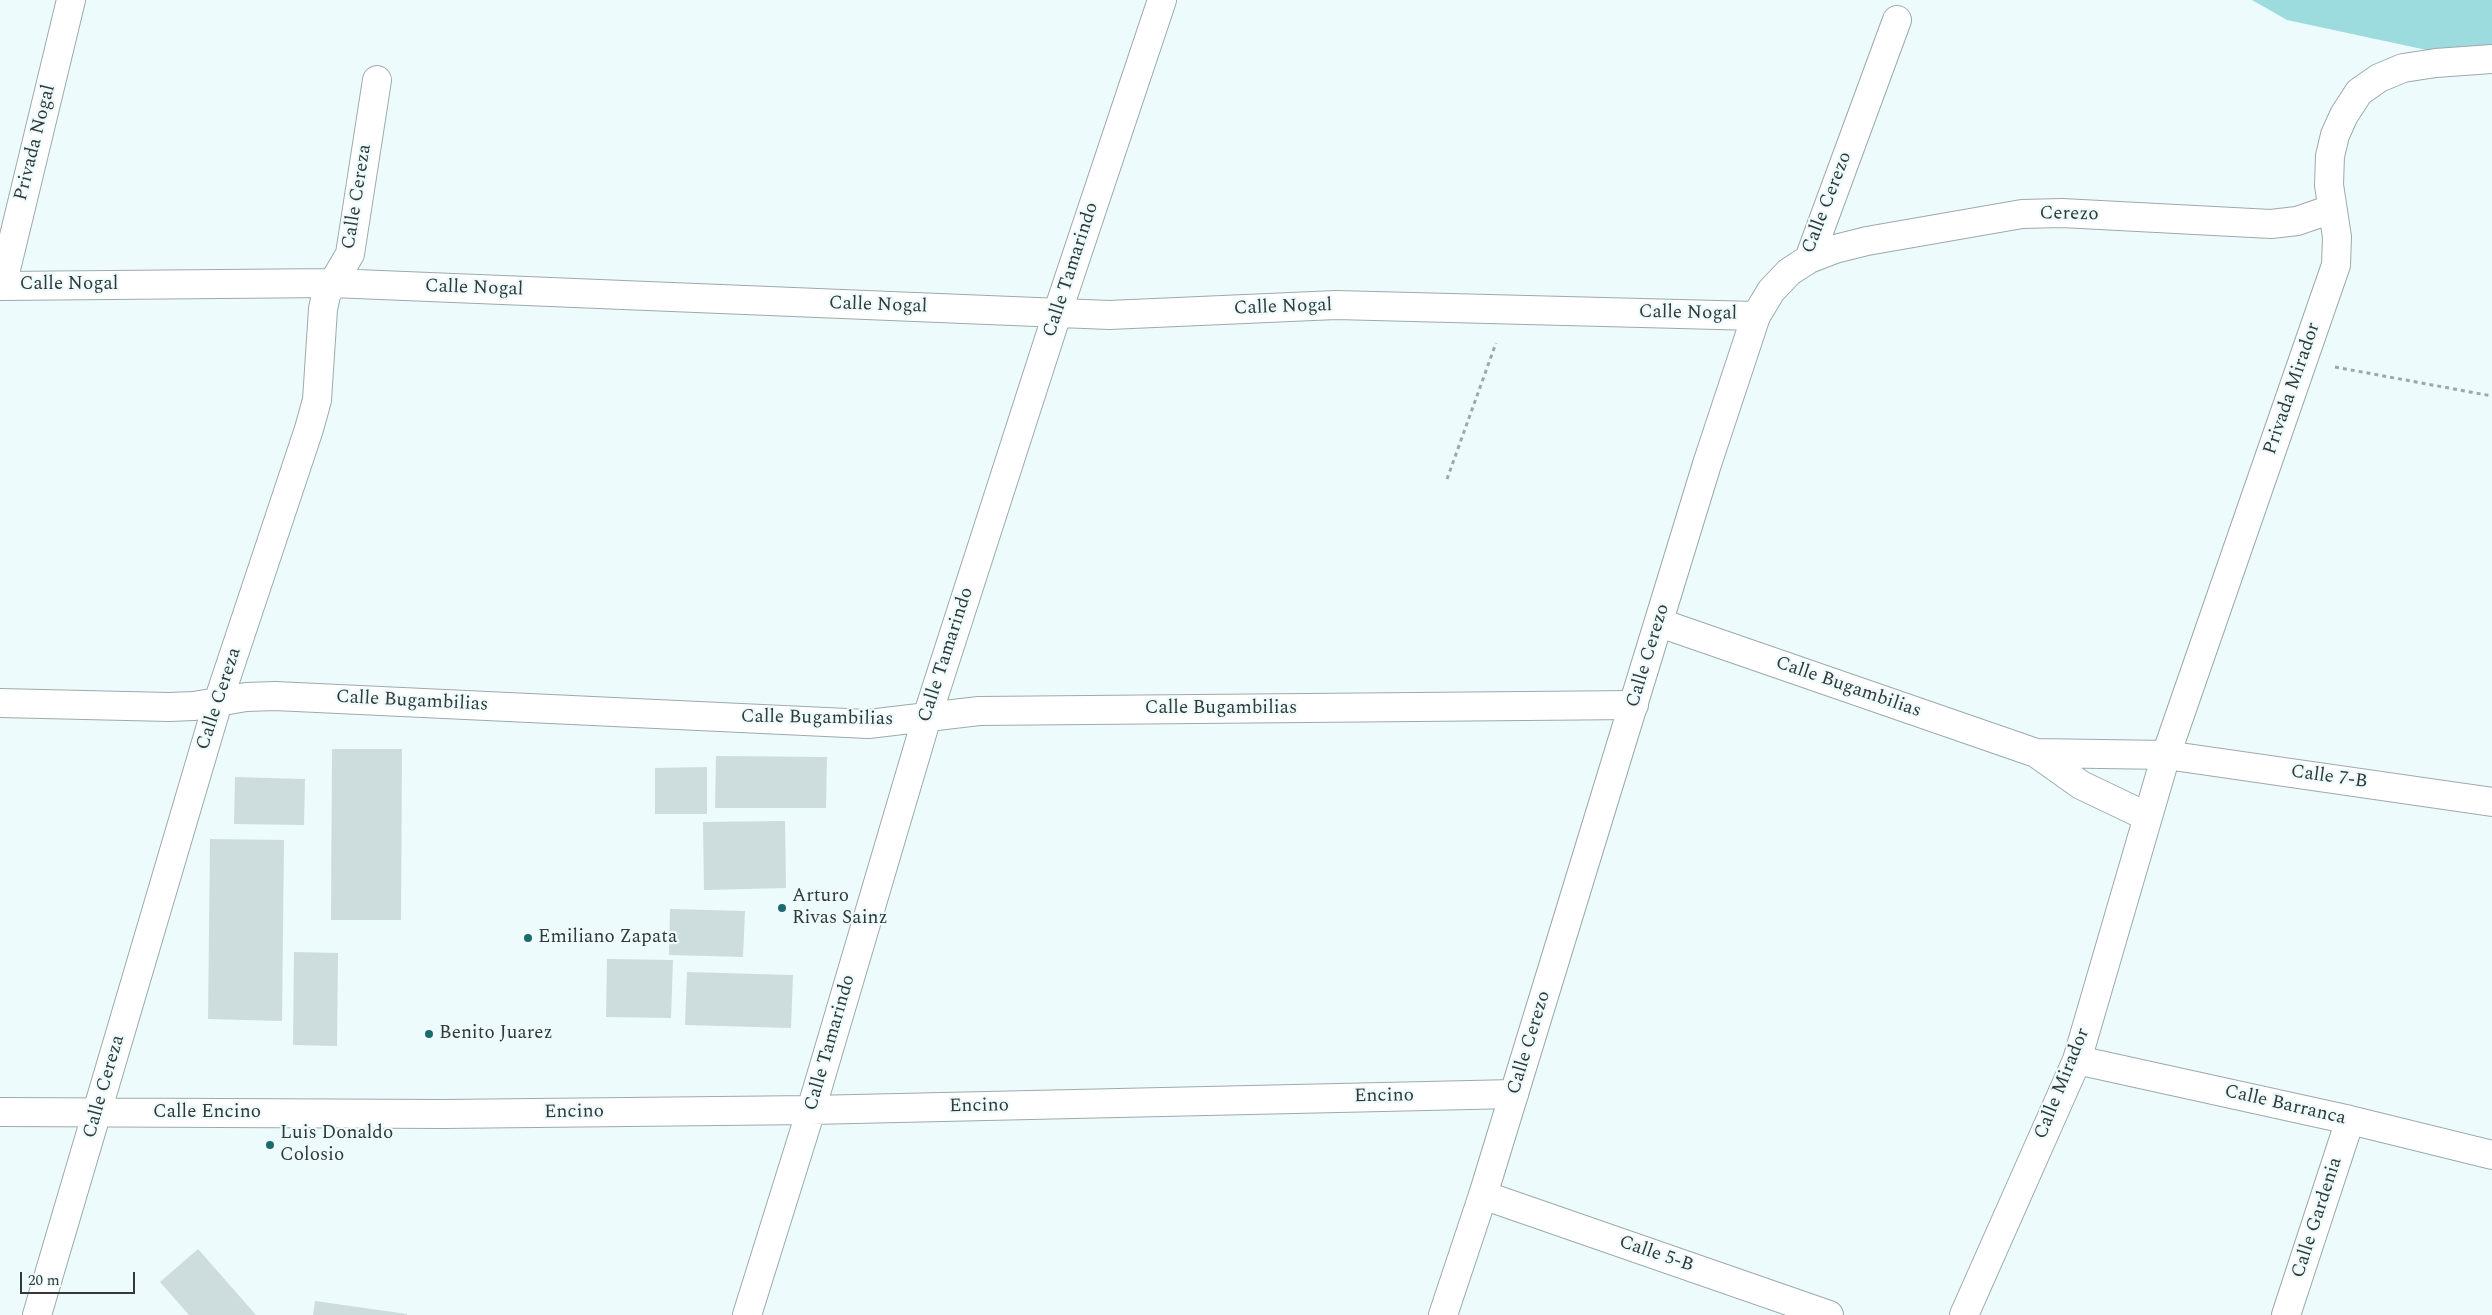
<!DOCTYPE html>
<html>
<head>
<meta charset="utf-8">
<style>
	body { margin:0 }
	#map { position:relative; width:2492px; height:1315px; overflow:hidden; background:#edfbfc; font-family:Spectral,serif }
	canvas { display:block }
	.scale { position:absolute; left:20px; top:1272px; width:115px; height:22px; box-sizing:border-box; border:2px solid #333939; border-top:0; padding-left:6px; font-size:15px; line-height:18px; white-space:nowrap; color:#333939; -webkit-text-stroke:4px #edfbfc; paint-order:stroke }
</style>
</head>
<body>
<div id="map">
<canvas width="2492" height="1315"></canvas>
<div class="scale">20 m</div>
</div>
<script>
const context = document.querySelector('canvas').getContext('2d');
context.lineJoin = 'round';
function fillPath(path, color) { context.fillStyle = color; context.fill(path, 'evenodd'); }
const poly = rows => new Path2D(rows.map(r => 'M' + r).join(''));
function trace(path, color, width, dash) { context.strokeStyle = color; context.lineWidth = width; context.lineCap = dash ? 'butt' : 'round'; context.setLineDash(dash || []); context.stroke(path); }
function label(font, color, halo, rows, align = 'center') {
  context.font = font + ' Spectral,serif'; context.lineWidth = 4.5; context.setLineDash([]); context.textBaseline = 'middle'; context.strokeStyle = halo; context.fillStyle = color; for (const [text, x, y, turn = 0] of rows) {
    context.save(); context.translate(x, y); context.rotate((+turn || 0) * Math.PI / 180); context.textAlign = isNaN(turn) ? turn : align; if (halo) context.strokeText(text, 0, 0); context.fillText(text, 0, 0); context.restore();
  }
}
fillPath(poly([
	[2252,0,2492,0,2492,64,2287,20]
]), '#9cdcdf');
fillPath(poly([
	[332,749,402,749,401,920,331,920],
	[716,756,827,757,826,808,715,808],
	[707,767,707,814,655,814,655,768],
	[235,777,305,779,304,825,234,824],
	[785,821,786,888,704,890,703,822],
	[210,839,284,840,282,1021,208,1019],
	[670,909,745,911,743,957,669,955],
	[294,952,338,953,337,1046,293,1045],
	[607,959,673,960,671,1018,606,1017],
	[687,972,793,975,791,1028,685,1025],
	[198,1249,256,1315,189,1315,160,1282],
	[315,1301,407,1314,407,1315,313,1315]
]), '#cddcdc');
const street = poly([
	[1809,259,1835,249,1867,241,2022,214,2062,213,2271,224,2297,221,2332,209],
	[0,286,332,283,1109,315,1336,305,1756,316,1771,291,1789,272,1809,259,1897,20],
	[2,286,71,0],
	[1660,623,2036,753,2081,785,2148,817],
	[0,703,169,707,194,706,246,697,275,696,868,724,979,711,1634,705],
	[2036,753,2166,755,2492,802],
	[2077,1060,2350,1120,2492,1155],
	[0,1112,443,1114,811,1110,1514,1094],
	[1483,1195,1829,1315],
	[37,1315,218,702,309,429,317,400,323,309,326,295,350,254,377,80],
	[747,1315,811,1110,927,717,1057,314,1162,0],
	[1964,1315,2077,1060,2166,755,2336,265,2337,237,2329,185,2330,156,2335,135,2344,115,2359,92,2379,78,2403,68,2436,63,2492,59],
	[2286,1315,2350,1120]
]);
const secondary = poly([
	[1443,1315,1483,1195,1707,464,1756,316]
]);
trace(street, '#9caaab', 30);
trace(secondary, '#9caaab', 30);
trace(poly([
	[2335,367,2492,396],
	[1447,479,1496,343]
]), '#9ea8a9', 3, [4, 4]);
trace(street, '#fff', 28);
trace(secondary, '#fff', 28);
for (const [x, y, r, color] of [
	[782,908,5,"#1d6a6d"],
	[528,938,5,"#1d6a6d"],
	[429,1034,5,"#1d6a6d"],
	[270,1145,5,"#1d6a6d"]
]) { const dot = new Path2D(); dot.arc(x, y, r, 0, 2 * Math.PI); context.fillStyle = color; context.fill(dot); trace(dot, '#edfbfc', 2); }
label('19px', '#333939', '#edfbfc', [
	["Privada Nogal",36,143,-76],
	["Calle Cereza",358,197,-81],
	["Calle Cerezo",1828,203,-69],
	["Cerezo",2069,215,1],
	["Calle Tamarindo",1072,270,-72],
	["Calle Nogal",69,285],
	["Calle Nogal",474,289,2],
	["Calle Nogal",878,306,2],
	["Calle Nogal",1283,308,-2],
	["Calle Nogal",1688,314,1],
	["Privada Mirador",2293,389,-71],
	["Calle Tamarindo",947,655,-72],
	["Calle Cerezo",1649,656,-73],
	["Calle Bugambilias",1848,688,19],
	["Calle Cereza",220,699,-72],
	["Calle Bugambilias",412,702,3],
	["Calle Bugambilias",1221,709],
	["Calle Bugambilias",817,719,1],
	["Calle 7-B",2329,778,8],
	["Calle Tamarindo",831,1043,-74],
	["Calle Cerezo",1530,1043,-73],
	["Calle Mirador",2063,1084,-68],
	["Calle Cereza",105,1087,-74],
	["Encino",1384,1097,-1],
	["Calle Barranca",2285,1106,13],
	["Encino",979,1107,-1],
	["Calle Encino",207,1113],
	["Encino",574,1113,-1],
	["Calle Gardenia",2318,1218,-72],
	["Calle 5-B",1656,1255,19]
]);
label('19px', '#333939', '#edfbfc', [
	["Arturo",792,897],
	["Rivas Sainz",792,919],
	["Emiliano Zapata",538,938],
	["Benito Juarez",439,1034],
	["Luis Donaldo",280,1134],
	["Colosio",280,1156]
], 'left');
</script>
</body>
</html>
